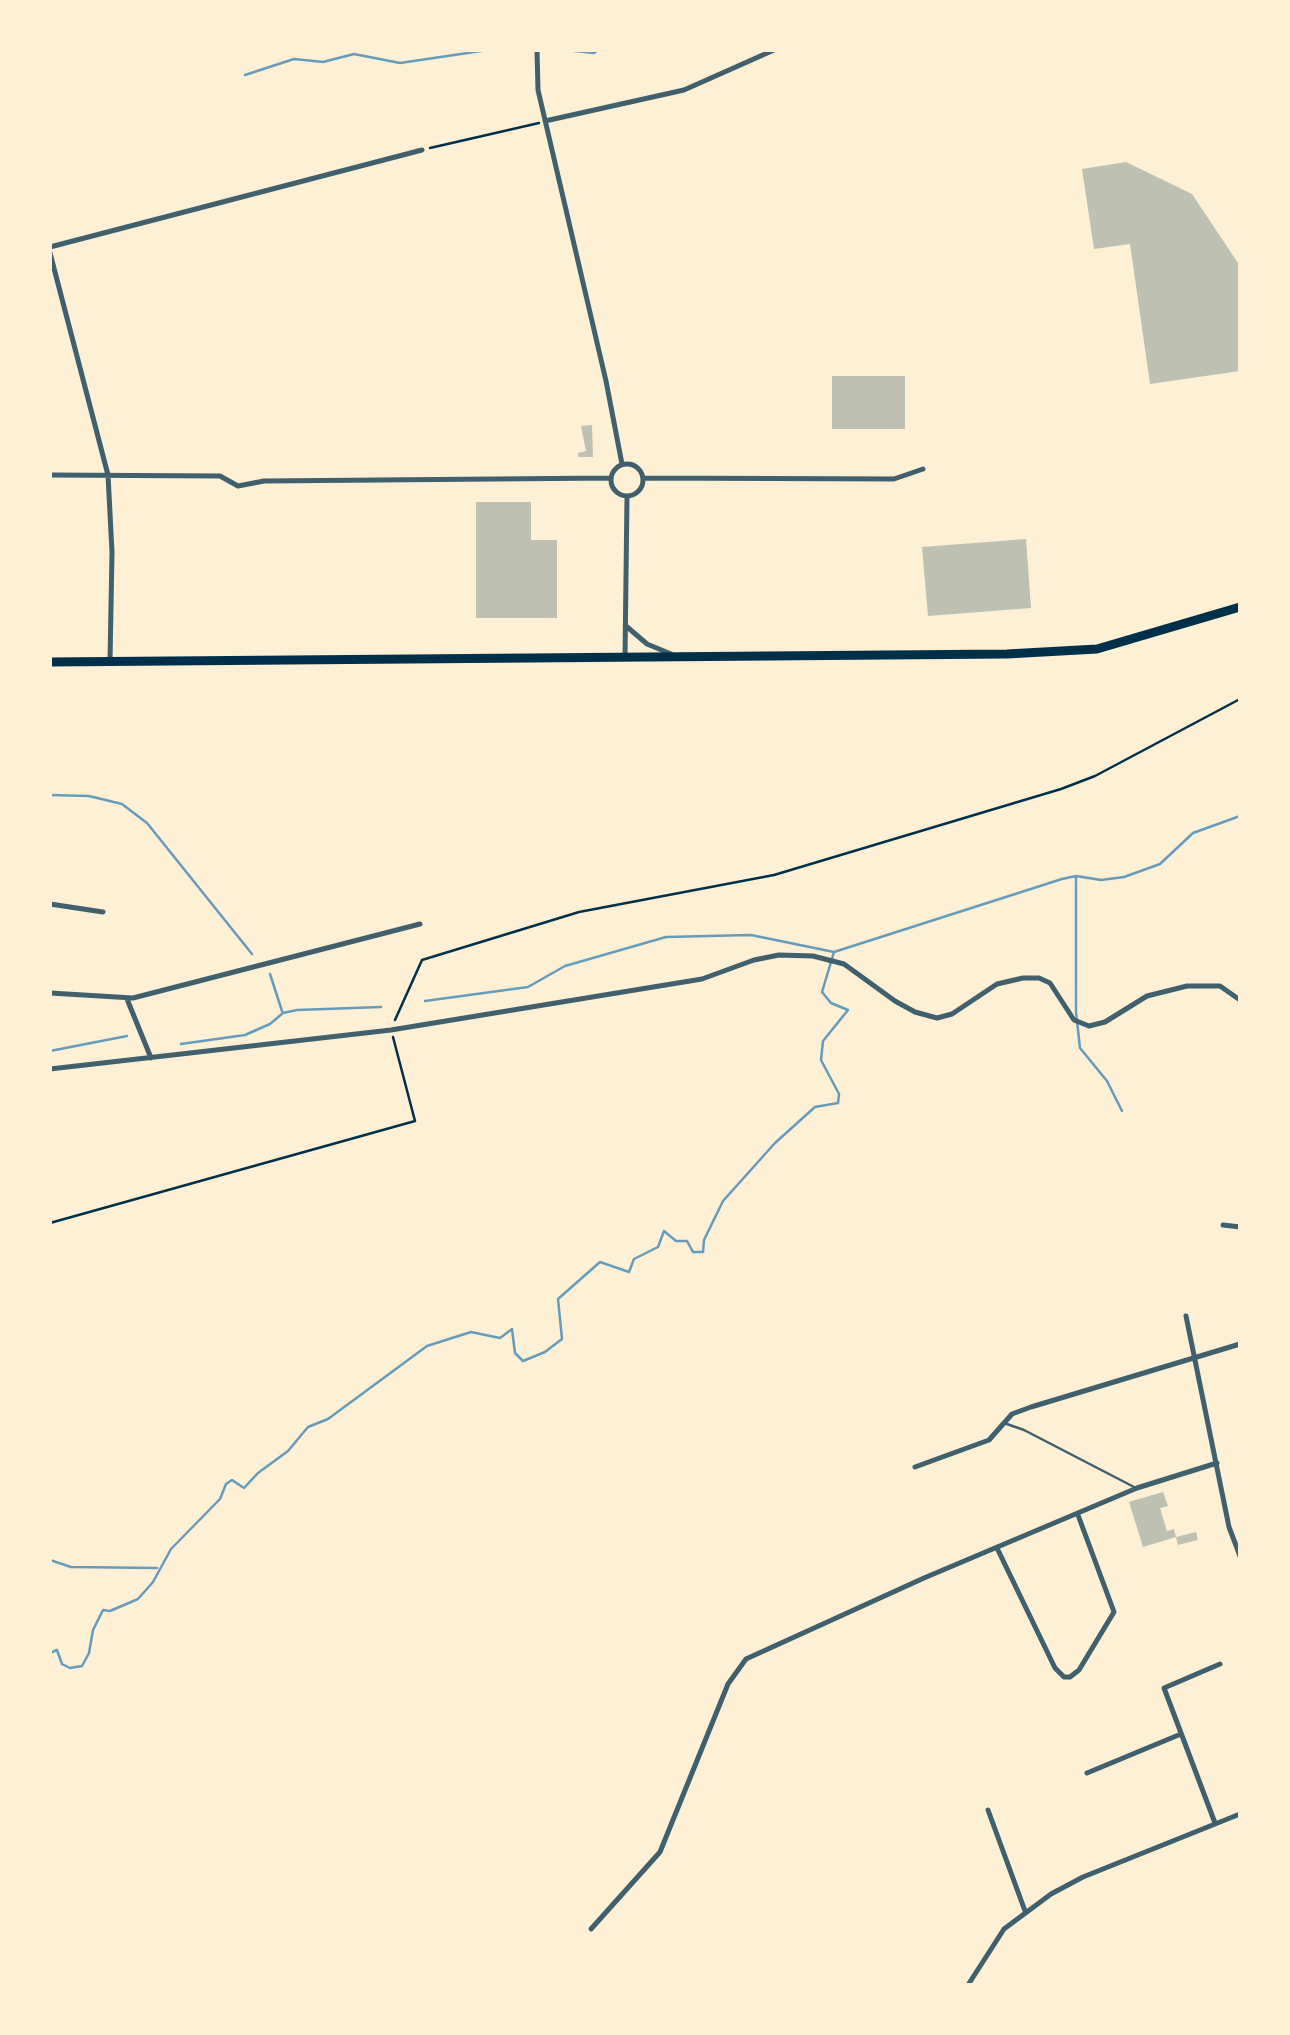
<!DOCTYPE html>
<html>
<head>
<meta charset="utf-8">
<style>
	body { margin:0 }
	#map { position:relative; width:1290px; height:2035px; overflow:hidden; background:#fdf0d5; font-family:Helvetica,sans-serif }
	canvas { display:block }
	.frame { position:absolute; inset:0; border:52px solid #fdf0d5; pointer-events:none }
</style>
</head>
<body>
<div id="map">
<canvas width="1290" height="2035"></canvas>
<div class="frame"></div>
</div>
<script>
const context = document.querySelector('canvas').getContext('2d');
context.lineJoin = 'round';
const poly = rows => new Path2D(rows.map(r => 'M' + r).join(''));
function trace(path, color, width, dash) { context.strokeStyle = color; context.lineWidth = width; context.lineCap = dash ? 'butt' : 'round'; context.setLineDash(dash || []); context.stroke(path); }
function fillPath(path, color) { context.fillStyle = color; context.fill(path, 'evenodd'); }
trace(poly([
	[565,50,594,53,598,50],
	[245,75,294,59,323,62,354,54,400,63,488,50],
	[50,795,89,796,122,804,147,823,252,954],
	[1076,876,1076,1012,1080,1048,1107,1081,1122,1111],
	[270,974,282,1011],
	[425,1001,528,987,565,966,666,937,751,935,834,952,1062,879,1076,876,1101,880,1124,877,1160,864,1193,833,1240,816],
	[181,1044,245,1035,270,1024,283,1013,297,1010,381,1007],
	[50,1051,127,1036],
	[50,1560,71,1567,157,1568],
	[50,1653,57,1650,62,1664,70,1668,82,1666,89,1653,93,1630,103,1610,110,1611,138,1599,153,1582,171,1549,220,1499,226,1484,232,1480,244,1488,258,1473,288,1451,308,1427,328,1419,427,1346,471,1332,500,1338,512,1329,515,1353,523,1361,545,1352,562,1339,558,1299,600,1262,629,1272,634,1259,658,1247,664,1231,676,1241,687,1241,693,1252,703,1252,704,1240,723,1201,775,1143,815,1107,838,1103,839,1094,821,1060,823,1041,848,1010,831,1003,822,992,834,952]
]), '#669bbc', 2.5);
fillPath(poly([
	[1126,162,1192,194,1240,266,1240,371,1150,384,1130,244,1094,249,1082,169],
	[832,376,905,376,905,429,832,429],
	[592,425,593,457,578,457,578,453,586,451,581,426],
	[476,502,531,502,531,540,557,540,557,618,476,618],
	[1026,539,1031,608,928,616,922,547],
	[1163,1492,1168,1506,1160,1508,1167,1531,1174,1529,1176,1537,1196,1532,1198,1540,1178,1545,1176,1537,1143,1547,1129,1502]
]), '#bec0b2');
trace(poly([
	[430,148,539,123],
	[395,1020,422,960,579,912,774,875,1061,789,1095,776,1240,699],
	[50,1223,415,1121,393,1037]
]), '#003049', 2.5);
trace(poly([
	[1004,1423,1024,1430,1136,1488]
]), '#3f606c', 2.5);
trace(poly([
	[537,50,538,90,606,381,622,464],
	[545,121,684,90,774,50],
	[50,247,422,150],
	[50,253,108,475,112,552,110,661],
	'611 480a16 16 0 1 1 32 0a16 16 0 1 1-32 0Z',
	[50,475,220,476,238,486,264,481,610,478],
	[643,478,894,479,923,469],
	[626,626,647,644,671,654],
	[625,657,627,496],
	[50,904,103,912],
	[50,993,133,998,420,924],
	[127,999,151,1058],
	[50,1069,391,1030,702,979,754,960,779,955,813,956,844,964,895,1001,915,1012,937,1018,952,1014,997,984,1023,978,1039,978,1050,983,1074,1020,1089,1026,1105,1022,1147,996,1187,986,1220,986,1240,1000],
	[1223,1225,1240,1227],
	[1186,1316,1229,1527,1240,1556],
	[915,1467,989,1440,1012,1414,1031,1407,1240,1344],
	[997,1548,1055,1668,1064,1677,1070,1677,1079,1670,1114,1612,1078,1515],
	[1087,1773,1181,1734],
	[988,1810,1025,1911],
	[1215,1823,1164,1688,1220,1664],
	[591,1929,660,1852,728,1684,746,1659,924,1578,1137,1488,1217,1463],
	[968,1985,1004,1929,1051,1894,1083,1877,1240,1814]
]), '#3f606c', 5);
trace(poly([
	[50,662,1007,654,1097,649,1240,607]
]), '#003049', 9);
</script>
</body>
</html>
